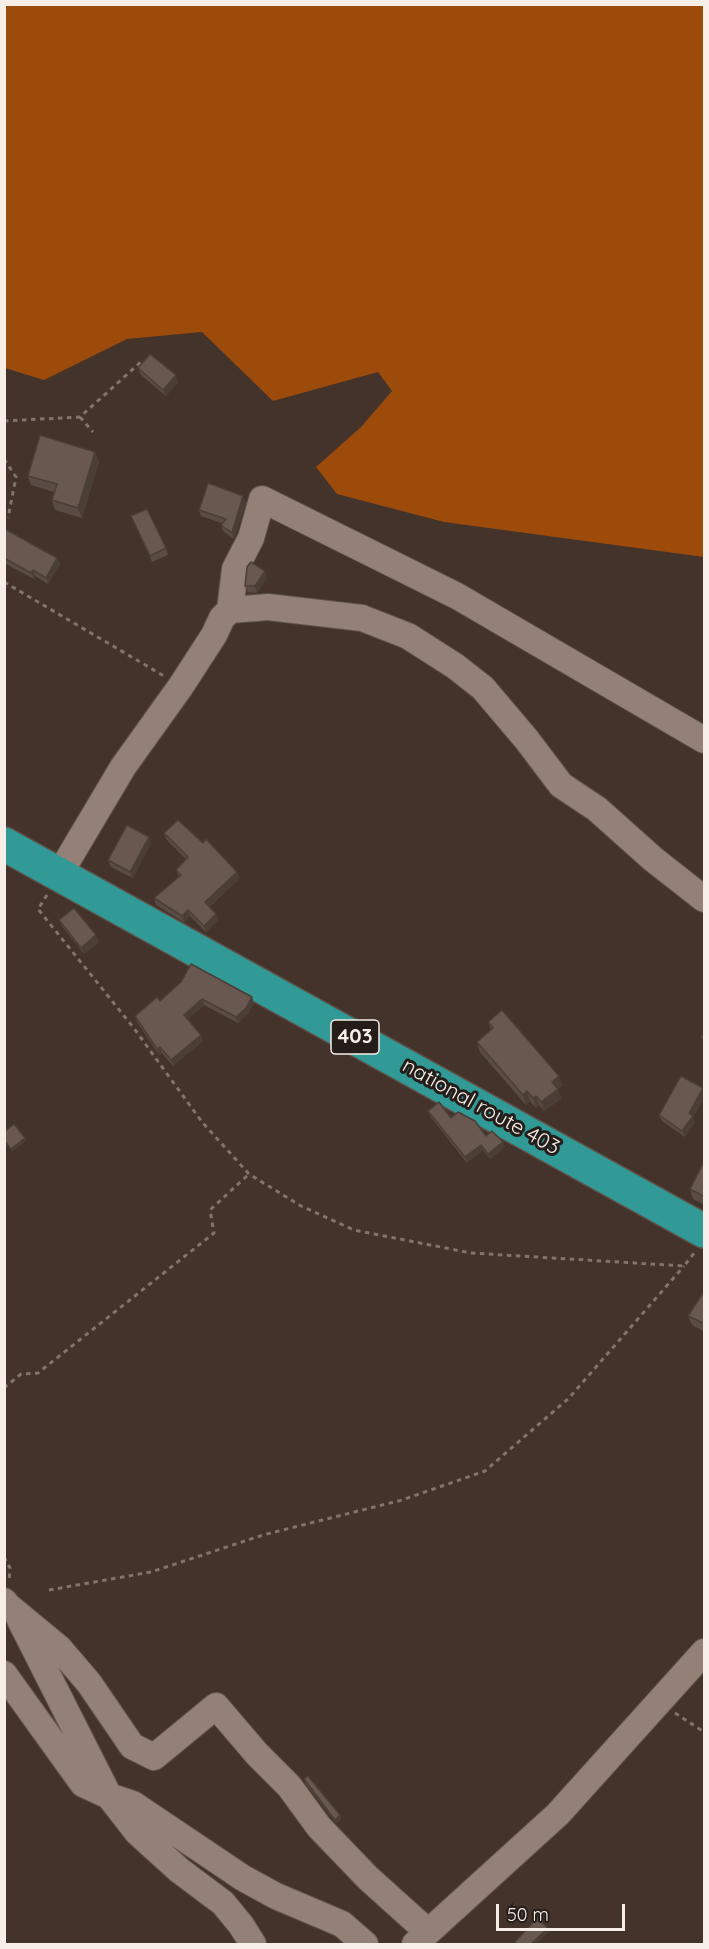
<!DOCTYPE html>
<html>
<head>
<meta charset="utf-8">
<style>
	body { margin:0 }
	#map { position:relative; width:709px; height:1949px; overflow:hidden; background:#43332b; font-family:Quicksand,sans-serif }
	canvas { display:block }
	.frame { position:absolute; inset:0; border:6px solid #f8eee8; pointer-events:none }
	.scale { position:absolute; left:496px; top:1904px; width:129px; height:27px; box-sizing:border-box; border:3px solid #f8eee8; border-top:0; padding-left:8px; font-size:18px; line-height:21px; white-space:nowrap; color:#f8eee8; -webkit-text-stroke:4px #241d19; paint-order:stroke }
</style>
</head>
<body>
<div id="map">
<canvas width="709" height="1949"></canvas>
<div class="frame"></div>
<div class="scale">50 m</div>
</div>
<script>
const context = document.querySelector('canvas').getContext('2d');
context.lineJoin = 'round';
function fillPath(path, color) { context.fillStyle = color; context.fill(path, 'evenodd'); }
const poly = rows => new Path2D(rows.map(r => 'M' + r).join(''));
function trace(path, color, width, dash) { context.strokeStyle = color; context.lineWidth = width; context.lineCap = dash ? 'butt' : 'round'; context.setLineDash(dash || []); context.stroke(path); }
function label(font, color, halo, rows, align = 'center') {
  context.font = font + ' Quicksand,sans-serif'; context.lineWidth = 6; context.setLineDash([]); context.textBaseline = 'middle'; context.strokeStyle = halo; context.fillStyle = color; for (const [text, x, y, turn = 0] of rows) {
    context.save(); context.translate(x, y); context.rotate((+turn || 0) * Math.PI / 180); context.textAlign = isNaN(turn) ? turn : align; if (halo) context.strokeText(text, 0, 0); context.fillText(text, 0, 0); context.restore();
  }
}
fillPath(poly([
	[4,5,704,5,704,557,444,522,337,494,316,467,361,427,392,391,378,372,273,401,202,332,127,339,44,380,5,368]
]), '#9c4b0a');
const minor = poly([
	[230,610,268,607,362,618,408,636,455,666,483,688,527,740,561,785,597,809,653,859,704,899],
	[60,873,123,767,181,686,214,635,222,618,230,610,235,569,251,538,262,499,457,596,704,740],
	[4,1601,7,1605,59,1648,89,1683,132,1746,154,1757,216,1706,257,1754,289,1786,319,1827,368,1878,428,1932],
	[20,1620,109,1796,137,1832,179,1870,223,1903,241,1925,253,1944],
	[4,1674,83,1784,109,1796,133,1804,243,1878,276,1896,342,1924,365,1944],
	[415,1944,558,1814,704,1652]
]);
const highway = poly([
	[4,844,704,1231]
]);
trace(minor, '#5f524a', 28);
trace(highway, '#5f524a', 36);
trace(poly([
	[80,417,93,432],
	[4,421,80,417,143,360],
	[4,459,16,477,8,518],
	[4,582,164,676],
	[47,895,38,909,133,1027,202,1122,249,1174,301,1206,354,1230,471,1253,684,1266,695,1252],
	[4,1388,21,1374,38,1373,214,1233,210,1210,249,1174],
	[4,1557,10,1568,9,1582],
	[49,1590,151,1572,263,1535,402,1500,485,1471,569,1398,684,1266],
	[675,1713,704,1732]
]), '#82746d', 3, [4.5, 4.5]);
trace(minor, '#938076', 26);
trace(highway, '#319a96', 33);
fillPath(poly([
	[138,368,178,382,166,396,141,375],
	[95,452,99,462,82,518,55,510,52,500,54,492,31,485,28,476],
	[246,502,234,539,223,531,221,525,222,523,201,516,199,510],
	[131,516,166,548,168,555,152,562],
	[4,530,57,558,60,564,48,584,35,576,34,579,4,563],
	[267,578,257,593,247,592,245,586],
	[164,833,203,843,237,872,239,879,209,907,218,920,206,932,190,916,184,922,156,905,154,898,179,877,176,870,186,859,166,839],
	[151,843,133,878,111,867,108,860],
	[59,920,99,942,84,954,62,926],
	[181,982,254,1003,248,1014,238,1023,204,1005,188,1019,203,1041,173,1066,162,1053,159,1055,137,1022,135,1016,160,1001],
	[488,1022,563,1085,558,1089,561,1099,544,1111,539,1105,536,1108,530,1101,526,1105,480,1052,477,1042,491,1030],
	[703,1088,705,1092,705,1097,693,1117,695,1122,685,1137,662,1121,659,1115],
	[428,1111,451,1118,486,1136,503,1142,505,1147,490,1159,483,1150,467,1163,430,1116],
	[705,1160,705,1205,693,1199,690,1189],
	[705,1290,705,1332,692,1325,688,1316],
	[304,1779,340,1815,341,1819,336,1823,305,1783]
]), '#5a4c44');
fillPath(poly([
	[176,375,178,382,166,396,163,390],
	[95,452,99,462,82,518,78,508],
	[243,496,246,502,234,539,232,533],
	[57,558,60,564,48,584,46,578],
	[33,570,35,576,34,579,31,573],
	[265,571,267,578,257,593,255,586],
	[149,837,151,843,133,878,130,872],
	[237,872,239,879,207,908,205,902],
	[188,910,190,916,184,922,182,916],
	[216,914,218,920,206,932,204,926],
	[96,935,99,942,84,954,81,948],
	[252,997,254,1003,248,1014,238,1023,236,1017],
	[202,999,204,1005,186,1021,184,1015],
	[201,1035,203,1041,173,1066,171,1060],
	[160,1047,162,1053,159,1055,157,1049],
	[559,1076,563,1085,558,1089,561,1099,544,1111,541,1102,552,1082],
	[703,1088,705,1092,705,1097,693,1117,695,1122,685,1137,682,1131,689,1113],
	[527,1091,530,1101,526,1105,523,1095],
	[536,1096,539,1105,536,1108,533,1098],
	[25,1138,26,1141,12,1152,11,1149],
	[503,1142,505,1147,490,1159,488,1154],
	[481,1145,483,1150,467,1163,465,1157],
	[340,1815,341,1819,336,1823,335,1820],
	[548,1928,549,1932,535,1944,531,1944]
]), '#4a3e37');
const building = poly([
	[150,354,176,375,163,390,138,368,150,354],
	[40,435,95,452,78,508,52,500,57,484,28,476,40,435],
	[208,483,243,496,232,533,221,525,226,519,199,510,208,483],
	[147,509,166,548,150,556,131,516,147,509],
	[5,529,57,558,46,578,33,570,31,573,4,558,5,529],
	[251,562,265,571,255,586,245,586,247,567,251,562],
	[178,820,203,843,206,839,237,872,205,902,216,914,204,926,188,910,182,916,154,898,181,875,176,870,188,857,164,833,178,820],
	[127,825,149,837,130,872,108,860,127,825],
	[74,908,96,935,81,948,59,920,74,908],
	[191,964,252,997,246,1008,236,1017,202,999,184,1015,201,1035,171,1060,160,1047,157,1049,135,1016,157,997,160,1001,181,982,191,964],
	[502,1010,559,1076,552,1082,558,1089,541,1102,536,1096,533,1098,527,1091,523,1095,477,1042,493,1028,488,1022,502,1010],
	[705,1032,705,1040,701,1037,705,1032],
	[681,1076,703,1088,689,1113,693,1116,682,1131,659,1115,681,1076],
	[439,1102,451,1118,458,1112,475,1121,486,1136,492,1131,503,1142,488,1154,481,1145,465,1157,428,1111,439,1102],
	[14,1124,25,1138,11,1149,4,1140,4,1132,14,1124],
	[705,1160,705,1197,690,1189,705,1160],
	[705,1290,705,1324,688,1316,705,1290],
	[308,1776,340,1815,335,1820,304,1779,308,1776],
	[537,1918,548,1928,531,1944,517,1944,515,1942,537,1918]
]);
fillPath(building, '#69584f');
trace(building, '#4a3e37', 1.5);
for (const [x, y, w] of [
	[355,1037,48]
]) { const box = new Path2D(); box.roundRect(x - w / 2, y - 17, w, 34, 4.5); context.fillStyle = '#241d19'; context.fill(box); trace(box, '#f8eee8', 1.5); }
label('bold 20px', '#f8eee8', null, [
	["403",355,1037]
]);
label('21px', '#f8eee8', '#241d19', [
	["national route 403",481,1107,29]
]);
</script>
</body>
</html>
